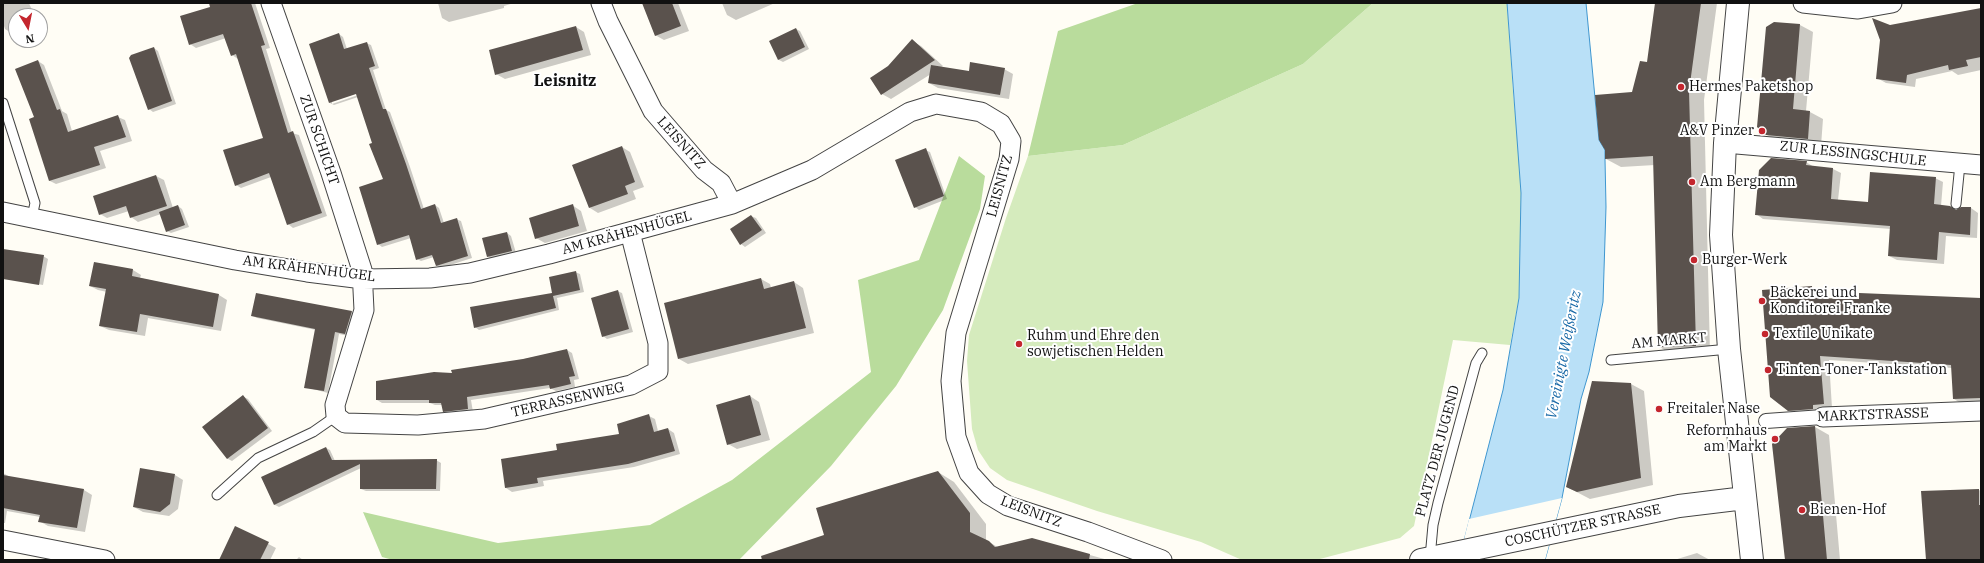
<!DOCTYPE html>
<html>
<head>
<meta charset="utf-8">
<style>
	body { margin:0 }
	#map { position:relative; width:1984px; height:563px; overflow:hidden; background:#fffdf5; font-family:"IBM Plex Serif",serif }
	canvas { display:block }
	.frame { position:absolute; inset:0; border:4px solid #111; pointer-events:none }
	.north { position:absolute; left:8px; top:8px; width:40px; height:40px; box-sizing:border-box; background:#fff; border:1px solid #a0a0a0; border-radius:50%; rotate:170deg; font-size:11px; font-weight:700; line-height:16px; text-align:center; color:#111 }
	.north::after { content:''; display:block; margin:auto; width:14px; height:18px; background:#c4262e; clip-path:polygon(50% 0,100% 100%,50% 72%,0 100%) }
</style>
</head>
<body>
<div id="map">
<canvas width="1984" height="563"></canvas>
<div class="frame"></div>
<div class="north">N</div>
</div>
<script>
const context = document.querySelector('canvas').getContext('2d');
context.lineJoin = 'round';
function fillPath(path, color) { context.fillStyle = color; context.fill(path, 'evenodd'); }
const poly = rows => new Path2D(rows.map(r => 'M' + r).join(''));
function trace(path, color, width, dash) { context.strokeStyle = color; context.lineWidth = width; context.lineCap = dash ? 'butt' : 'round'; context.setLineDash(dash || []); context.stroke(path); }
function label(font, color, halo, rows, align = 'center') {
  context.font = font + ' "IBM Plex Serif",serif'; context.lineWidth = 4; context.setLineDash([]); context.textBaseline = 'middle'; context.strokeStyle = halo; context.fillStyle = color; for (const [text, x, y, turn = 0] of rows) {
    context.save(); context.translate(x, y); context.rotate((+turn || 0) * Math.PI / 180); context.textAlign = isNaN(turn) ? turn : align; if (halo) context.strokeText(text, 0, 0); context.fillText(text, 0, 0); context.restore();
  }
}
fillPath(poly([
	[1373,3,1507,3,1513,92,1518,142,1521,193,1519,298,1510,345,1453,340,1414,526,1400,538,1316,560,1242,560,1201,542,1097,511,1007,480,990,468,978,450,972,429,967,361,969,335,1006,218,1028,156,1123,145,1303,64]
]), '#d5ebbd');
fillPath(poly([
	[1138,3,1373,3,1303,64,1123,145,1028,156,1058,31],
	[959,156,985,176,980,209,943,310,896,386,831,466,739,560,393,560,382,557,363,512,498,543,650,525,732,480,871,372,858,280,919,260]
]), '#b9dc9c');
const water = poly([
	[1507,3,1586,3,1599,140,1605,150,1605,159,1606,207,1603,302,1589,372,1581,399,1562,498,1545,560,1459,560,1503,390,1519,298,1521,193,1507,3]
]);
fillPath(water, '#b9e0f7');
trace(water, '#3f96cf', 1);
fillPath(poly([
	[1562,498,1545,560,1459,560,1469,519]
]), '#fffdf5');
fillPath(poly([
	[3,3,29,3,33,13,29,16,16,16,16,33,13,34,5,29,3,23],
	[210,3,255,3,270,48,266,49,292,133,299,135,327,216,293,228,288,224,271,177,241,188,236,185,265,139,238,59,232,55,226,38,196,48,190,44,211,7],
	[438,3,514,3,504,6,504,8,449,22,442,18],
	[643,3,678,3,689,31,664,40,655,35],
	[722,3,775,3,736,20,727,15],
	[1656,3,1717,3,1704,100,1710,354,1673,355,1658,346,1655,165,1621,167,1606,159,1633,93,1648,63],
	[1981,9,1981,70,1958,75,1952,71,1916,79,1915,87,1886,83,1877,78],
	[1774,23,1800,25,1813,32,1806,111,1810,112,1823,119,1821,146,1780,142,1767,135],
	[576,27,584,32,591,55,505,79,496,74],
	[796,29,800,31,809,49,783,62,779,60,770,41],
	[339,34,343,37,347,49,366,43,371,45,379,68,373,70,386,110,390,112,410,167,424,209,435,205,439,208,444,223,456,219,461,221,472,258,441,268,437,266,434,257,421,261,417,259,411,238,382,247,378,244,384,180,358,97,334,105,330,103,310,44],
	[361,92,361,94,332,104,332,101],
	[912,41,921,46,943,66,940,68,970,72,1004,69,1013,74,1009,99,938,88,929,83,931,74,891,99,882,94],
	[154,48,158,51,176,104,153,112,149,109],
	[38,61,44,65,62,111,67,114,72,131,118,117,125,120,132,141,100,151,106,168,56,184,50,181,35,118],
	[622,147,630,152,644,187,633,191,636,199,598,213,590,208],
	[925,150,930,152,947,199,919,210,915,207],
	[1806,162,1814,167,1833,169,1841,173,1838,200,1869,203,1935,178,1943,182,1941,206,1950,207,1957,210,1971,208,1978,213,1977,238,1946,236,1944,264,1897,260,1889,256,1891,229,1763,219,1756,214],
	[156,176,164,180,173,208,178,206,182,209,189,227,171,233,167,231,161,214,138,222,131,217,129,211,107,218,100,214],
	[572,205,581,211,587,231,545,243,536,238],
	[751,216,756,218,766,233,745,247,741,244],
	[507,233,511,236,516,253,492,259,488,257],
	[3,250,43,256,48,259,43,285,3,278],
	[133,270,141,275,140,278,219,295,227,300,221,331,148,318,145,336,109,330,100,326,107,292,98,290,90,286],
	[575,272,580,274,584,292,557,298,559,310,479,330,475,327,553,293],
	[761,279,770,284,771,288,794,282,803,288,814,333,688,364,679,359],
	[1812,287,1821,292,1821,300,1981,299,1981,403,1962,404,1954,399,1952,368,1829,360,1832,408,1822,414,1797,415,1788,410,1763,291],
	[617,291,622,293,633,332,607,339,603,336],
	[257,294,352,312,356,315,349,336,339,334,328,393,305,387,316,330,257,318,253,316],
	[567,350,572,353,579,379,574,380,575,387,556,391,550,388,471,400,473,412,449,414,444,411,443,405,435,405,430,403,382,403,377,400,453,374],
	[1631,384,1644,391,1653,485,1590,499,1567,487],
	[750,396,759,402,770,440,737,449,728,444],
	[244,397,248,399,272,431,232,461,228,459,204,427],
	[649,416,655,419,658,431,668,429,674,433,680,454,634,467,543,481,544,486,512,492,506,488,502,460,558,451,621,434],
	[1815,427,1829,435,1840,560,1786,560],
	[326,448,330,450,335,461,436,460,441,463,440,491,366,491,361,489,361,468,279,507,275,505,262,478],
	[938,472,954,482,986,524,986,540,999,548,1032,539,1108,560,781,560],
	[3,473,12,478,84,490,92,495,85,532,48,526,39,521,40,517,7,511,5,523,3,523],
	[175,475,183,480,178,509,169,516,143,512,134,507],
	[1979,490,1981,491,1981,560,1927,560],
	[236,527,276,548,270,560,220,560],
	[1697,553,1710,560,1674,560],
	[299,557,303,560,304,560,296,560]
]), '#0003');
fillPath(poly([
	[209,3,251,3,265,45,261,46,288,133,293,131,322,213,287,225,269,173,235,186,223,150,263,138,236,54,231,56,223,34,189,45,180,16,210,7],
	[642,3,672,3,681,26,655,36],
	[1655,3,1701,3,1689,91,1696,346,1658,347,1653,156,1605,159,1605,150,1599,140,1595,95,1632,92,1640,61,1647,62],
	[1981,8,1981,57,1966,60,1968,66,1949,70,1948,65,1907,75,1906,83,1876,79,1880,40,1872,18,1890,25],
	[1774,22,1800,24,1793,109,1810,111,1808,139,1766,135,1757,127,1766,27],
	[576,26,583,50,495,75,489,50],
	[796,28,805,47,778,60,769,41],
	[339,33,344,49,367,42,375,66,369,68,383,109,386,109,406,164,421,209,435,204,441,223,457,218,468,256,436,266,432,255,416,260,409,235,377,245,359,187,383,179,369,144,372,143,356,94,329,103,309,44],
	[912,39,935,60,881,95,870,78,888,66],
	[154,47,172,101,148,110,129,58,131,55],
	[38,60,57,110,60,109,68,132,118,115,126,137,94,147,100,165,49,181,29,119,34,117,15,69],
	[970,62,1005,68,1000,95,928,83,931,65,969,71],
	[622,146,635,182,625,186,628,194,589,208,572,165],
	[926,148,944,196,914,208,895,160],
	[1771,158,1807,161,1806,165,1833,168,1831,199,1868,202,1870,172,1936,177,1934,204,1950,206,1956,210,1961,207,1971,207,1970,235,1939,232,1937,260,1888,256,1890,226,1755,215,1759,170],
	[156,175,167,206,130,218,126,206,99,215,93,196],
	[573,204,579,226,535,239,529,218],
	[178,205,185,225,166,232,159,212],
	[751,215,762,230,740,245,730,229],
	[507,232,512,251,487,257,482,238],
	[3,249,44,255,39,285,3,279],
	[94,262,133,269,132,276,219,294,213,327,140,314,137,332,99,326,106,289,89,286],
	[576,271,580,290,553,296,556,308,474,328,470,307,552,293,549,277],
	[761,278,764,289,794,281,806,328,678,359,664,303],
	[1812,286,1813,298,1859,299,1859,293,1981,298,1981,398,1953,399,1951,365,1820,356,1824,404,1813,405,1813,409,1788,411,1770,397,1762,290],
	[618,290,629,329,602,337,591,298],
	[256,293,352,311,345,334,335,332,324,391,304,388,315,329,251,316],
	[567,349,575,376,569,377,571,384,550,389,549,385,467,397,468,409,443,412,441,403,429,403,429,400,376,400,376,381,434,372,452,373,451,370,523,359],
	[1592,381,1631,383,1641,478,1577,492,1566,487],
	[243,395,268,428,227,459,202,427],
	[750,395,761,435,727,445,716,405],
	[649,414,654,432,668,428,675,451,628,464,537,478,538,483,505,488,501,459,557,450,556,444,619,434,617,424],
	[1815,426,1827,560,1785,560,1772,444,1787,428],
	[326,447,332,460,437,459,436,489,360,489,360,464,274,505,261,477],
	[140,468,175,474,170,504,160,512,133,507],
	[938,471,970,513,970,532,989,541,995,547,1032,538,1090,554,1089,560,762,560,761,556,824,535,816,508],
	[3,475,84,489,77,528,38,522,40,515,3,508],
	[1979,489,1979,505,1981,505,1981,560,1926,560,1921,491],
	[235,526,269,542,260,560,219,560]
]), '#5a524d');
const service = poly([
	[3,103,35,203,32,217],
	[1956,204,1960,164],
	[1611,360,1729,349],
	[217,495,258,458,313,432,336,416],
	[1430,558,1433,525,1438,503,1476,363,1482,353]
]);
const pedestrian = poly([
	[1766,421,1823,417]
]);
const minor = poly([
	[271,3,331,173,362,270,364,310,335,405,336,416,345,423,418,425,484,419,631,385,658,371,658,343,630,232],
	[601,3,608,21,653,111,704,170,721,183,732,204],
	[1803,3,1858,9,1892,3],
	[1725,143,1981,165],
	[3,212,235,260,307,272,363,279,430,278,470,273,549,254,732,204,812,170,910,112,936,104,981,112,1001,124,1011,141,1009,159,956,333,951,381,956,437,969,473,988,494,1008,506,1088,532,1162,560],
	[1823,417,1981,411],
	[3,540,105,560]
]);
const tertiary = poly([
	[1738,3,1725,143,1721,235,1729,349,1752,560],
	[1421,560,1679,506,1745,498]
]);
trace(service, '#444', 11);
trace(pedestrian, '#444', 16);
trace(minor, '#444', 21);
trace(tertiary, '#444', 24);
trace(service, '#fff', 9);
trace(pedestrian, '#fff', 14);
trace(minor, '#fff', 19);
trace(tertiary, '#fff', 22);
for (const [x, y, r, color] of [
	[1681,87,4,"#c4262e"],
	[1762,131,4,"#c4262e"],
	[1692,182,4,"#c4262e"],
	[1694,260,4,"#c4262e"],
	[1762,301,4,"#c4262e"],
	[1765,334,4,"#c4262e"],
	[1019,344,4,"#c4262e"],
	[1768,370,4,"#c4262e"],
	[1659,409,4,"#c4262e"],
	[1775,439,4,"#c4262e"],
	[1802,510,4,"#c4262e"]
]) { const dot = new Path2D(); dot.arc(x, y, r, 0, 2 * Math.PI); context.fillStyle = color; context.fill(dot); trace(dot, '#fff', 1.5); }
label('14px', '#111', '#fff', [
	["Hermes Paketshop",1689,87],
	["A&V Pinzer",1754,131,"right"],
	["Am Bergmann",1700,182],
	["Burger-Werk",1702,260],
	["Bäckerei und",1770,293],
	["Konditorei Franke",1770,309],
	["Textile Unikate",1773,334],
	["Ruhm und Ehre den",1027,336],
	["sowjetischen Helden",1027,352],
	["Tinten-Toner-Tankstation",1776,370],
	["Freitaler Nase",1667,409],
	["Reformhaus",1767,431,"right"],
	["am Markt",1767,447,"right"],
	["Bienen-Hof",1810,510]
], 'left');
label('14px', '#111', '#fff', [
	["ZUR SCHICHT",319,140,71],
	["LEISNITZ",681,143,48],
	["ZUR LESSINGSCHULE",1853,154,6],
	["LEISNITZ",1000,186,-75],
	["AM KRÄHENHÜGEL",627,233,-15],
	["AM KRÄHENHÜGEL",309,269,7],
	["AM MARKT",1669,341,-5],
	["TERRASSENWEG",568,400,-13],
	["MARKTSTRASSE",1873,415,-2],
	["PLATZ DER JUGEND",1438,451,-75],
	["LEISNITZ",1031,512,21],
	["COSCHÜTZER STRASSE",1583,526,-12]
]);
label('italic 15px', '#1768a6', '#fff', [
	["Vereinigte Weißeritz",1564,355,-79]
]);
label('bold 16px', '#111', '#fff', [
	["Leisnitz",565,81]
]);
</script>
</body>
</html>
